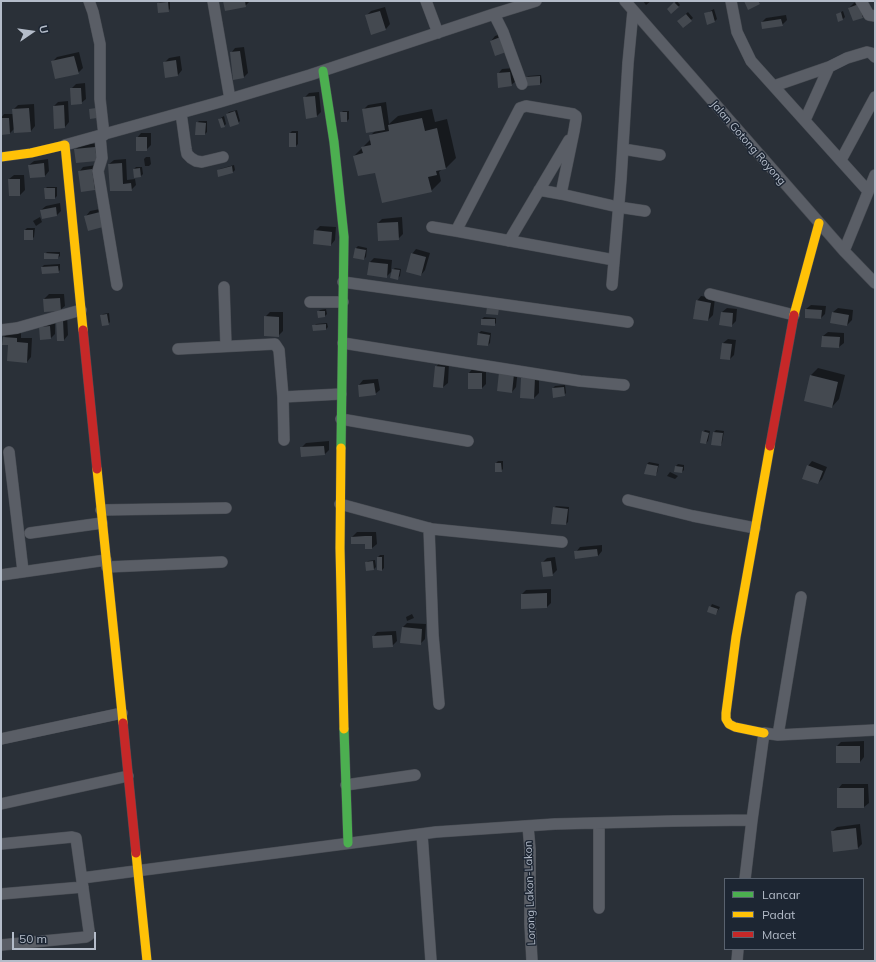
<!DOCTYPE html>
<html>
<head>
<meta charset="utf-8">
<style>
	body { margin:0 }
	#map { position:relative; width:876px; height:962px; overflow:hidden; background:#2a3038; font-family:Mulish,sans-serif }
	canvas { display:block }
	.frame { position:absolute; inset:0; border:2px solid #b4bcc9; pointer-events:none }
	.legend { position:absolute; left:724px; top:878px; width:140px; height:72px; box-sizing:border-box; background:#1d2633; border:1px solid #59626f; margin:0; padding:5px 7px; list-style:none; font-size:12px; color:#b4bcc9 }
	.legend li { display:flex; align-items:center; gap:8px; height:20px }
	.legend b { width:20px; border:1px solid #59626f }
	.north { position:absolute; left:12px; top:12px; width:40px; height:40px; -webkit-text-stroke:3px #1d2633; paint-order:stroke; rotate:77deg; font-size:11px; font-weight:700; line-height:16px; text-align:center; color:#b4bcc9 }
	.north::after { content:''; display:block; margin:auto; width:14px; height:18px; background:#b4bcc9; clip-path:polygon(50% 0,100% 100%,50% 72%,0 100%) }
	.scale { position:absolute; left:12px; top:932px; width:84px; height:18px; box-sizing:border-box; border:2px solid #b4bcc9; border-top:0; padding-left:5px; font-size:12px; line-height:14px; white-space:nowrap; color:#b4bcc9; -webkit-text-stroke:3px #1d2633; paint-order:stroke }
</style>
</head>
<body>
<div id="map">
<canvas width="876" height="962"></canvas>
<div class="frame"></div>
<ul class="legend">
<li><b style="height:5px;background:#4caf50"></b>Lancar</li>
<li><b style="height:5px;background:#ffc107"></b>Padat</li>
<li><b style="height:5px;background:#c62828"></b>Macet</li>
</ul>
<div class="north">U</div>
<div class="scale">50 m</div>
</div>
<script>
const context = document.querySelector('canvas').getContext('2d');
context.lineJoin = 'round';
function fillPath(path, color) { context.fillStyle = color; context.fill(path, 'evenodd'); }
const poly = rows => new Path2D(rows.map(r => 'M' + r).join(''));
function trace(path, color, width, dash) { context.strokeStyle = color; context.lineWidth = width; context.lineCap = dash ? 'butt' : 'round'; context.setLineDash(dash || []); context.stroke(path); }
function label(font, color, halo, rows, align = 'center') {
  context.font = font + ' Mulish,sans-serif'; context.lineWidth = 3; context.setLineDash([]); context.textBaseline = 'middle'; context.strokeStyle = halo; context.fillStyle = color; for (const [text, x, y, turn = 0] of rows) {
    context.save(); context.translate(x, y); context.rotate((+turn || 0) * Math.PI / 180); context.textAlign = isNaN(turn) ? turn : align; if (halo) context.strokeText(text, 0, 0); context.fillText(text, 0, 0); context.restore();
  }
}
fillPath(poly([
	[170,1,170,9,168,11,158,4,160,2],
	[224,1,250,1,245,6],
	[643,1,651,1,646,5],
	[677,1,680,5,671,13,668,9],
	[860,1,867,12,863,17,854,20,849,8,854,3],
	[385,7,390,24,386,29,366,16,371,11],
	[714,9,717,19,715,21,708,23,705,14],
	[843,11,845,17,843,19,837,14],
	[688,12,693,18,683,27,678,21],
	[786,15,787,20,782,25,762,22,766,18],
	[508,32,495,54,491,41,495,36],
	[244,47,248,73,244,77,231,53,235,48],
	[79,52,83,68,78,73,52,62,57,57],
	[180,56,182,70,178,75,164,63,169,58],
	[514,68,516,81,511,85,498,74,502,69],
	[541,75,542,82,540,84,526,78,528,76],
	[85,83,86,99,81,103,72,88,76,84],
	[319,92,321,112,317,116,304,98,309,93],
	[68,101,69,122,65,127,54,106,58,102],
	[386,102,389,124,398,116,432,109,435,122,447,119,456,158,446,168,442,169,439,172,441,181,431,191,376,171,354,156,371,139,370,136,376,130,363,110,368,105],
	[34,104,35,126,31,131,15,128,10,133,1,134,1,118,4,114,14,114,14,109,18,105],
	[237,110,240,121,238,123,227,114,229,112],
	[343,111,349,111,349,119,347,121,341,113],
	[224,116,226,124,224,126,219,119],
	[199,121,207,121,207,132,205,134,197,123],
	[292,131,298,131,298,144,296,146,290,133],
	[141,133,151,133,151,145,146,150,137,138],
	[100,143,97,160,75,150,80,145],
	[146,157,150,157,151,164,149,166,145,166,144,159],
	[48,159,49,171,45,176,29,165,34,161],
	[126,159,127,180,135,179,136,185,131,190,111,190,109,164,114,160],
	[96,165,99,184,95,189,82,191,79,172,83,167],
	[234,165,235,170,233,172,218,171,220,169],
	[136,167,142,167,143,174,141,176,135,177,134,169],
	[14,175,24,175,25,190,20,195,9,179],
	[47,187,57,187,57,196,55,198,45,189],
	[60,203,61,211,57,215,41,210,46,206],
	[105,208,108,222,86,216,90,211],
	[40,217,42,222,36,226,33,221],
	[402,217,403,234,398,239,378,223,382,219],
	[320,226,336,227,335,240,331,245,315,231],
	[27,228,35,228,34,237,32,239,25,230],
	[358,246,367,248,366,257,364,259,356,248],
	[416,249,430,253,425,270,421,275,412,254],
	[47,252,60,252,60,256,58,258,45,254],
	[374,258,392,260,391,271,395,268,401,269,400,276,398,278,392,271,386,277,370,262],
	[60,264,60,270,58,272,42,267,44,265],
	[49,294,64,294,65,306,60,310,44,299],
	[701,296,715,298,713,315,708,320,697,301],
	[811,305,826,306,825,314,821,318,806,309],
	[727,308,737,309,736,321,731,326,722,312],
	[838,308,853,310,852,320,847,325,831,322,833,312],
	[326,309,327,314,325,316,318,312,320,310],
	[270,312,283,312,283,331,278,336,265,317],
	[109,313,110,322,108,324,101,316,103,314],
	[67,315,68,335,64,340,57,320],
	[484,317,496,318,496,323,494,325,482,319],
	[55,322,55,334,51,338,40,327],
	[327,323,328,327,326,329,314,326,316,324],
	[481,331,491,333,490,343,488,345,479,333],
	[828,332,844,333,844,343,839,347,822,346,823,336],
	[9,333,21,333,21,338,32,338,31,357,27,362,9,344,4,337],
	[728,339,736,340,734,355,730,359,721,358,723,343],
	[440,362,449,363,448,383,443,387,434,386,436,367],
	[473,368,486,369,486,384,482,388,469,373],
	[818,368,845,375,839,399,832,407,811,375],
	[518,369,516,387,512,392,499,390],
	[527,373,539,374,539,393,534,398,521,397,522,378],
	[378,379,380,390,375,394,359,385,363,380],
	[565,385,566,393,564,395,553,388,555,386],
	[705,430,710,431,708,441,706,443,703,432],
	[716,430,724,431,722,443,720,445,714,432],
	[329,441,329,450,325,454,301,448,306,443],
	[498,461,503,461,503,469,501,471,496,463],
	[812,461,827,467,822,479,818,483,808,466],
	[649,462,659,464,657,473,655,475,647,464],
	[678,464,684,465,684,470,682,472,676,466],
	[670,472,678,476,675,479,667,476],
	[556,506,569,507,568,522,566,524,554,508],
	[357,532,376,532,377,544,372,548,366,548,366,543,352,537],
	[602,545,602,551,598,556,576,552,580,547],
	[380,555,384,555,384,568,382,570,378,557],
	[555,557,557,570,552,575,543,562,547,558],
	[375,560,376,567,374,569,367,570,366,563,368,561],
	[551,589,551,603,547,607,522,594,526,590],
	[712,604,720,607,716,614,708,612],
	[412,614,414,618,407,621,406,617],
	[407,623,426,624,425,639,420,644,403,627],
	[396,631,397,641,392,646,373,637,377,632],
	[864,741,864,757,860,762,837,746,841,742],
	[842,784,868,784,869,803,864,807,838,807,838,789],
	[860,824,862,844,858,848,832,831,837,827]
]), '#0007');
fillPath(poly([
	[223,1,245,1,246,7,225,11],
	[744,1,758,1,760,4,748,10],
	[168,2,169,12,158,13,157,3],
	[674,2,679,7,671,14,667,9],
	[859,4,863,18,853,21,848,8],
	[380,11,386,30,371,35,365,15],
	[712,11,715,22,707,25,704,13],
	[841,12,843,20,838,22,836,14],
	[686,14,692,21,683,28,677,21],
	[781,19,783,26,762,29,761,22],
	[503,36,509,51,495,56,490,41],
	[240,51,244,78,233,80,230,52],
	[74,56,79,74,55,79,51,61],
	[176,60,178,76,165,78,163,62],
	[510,72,512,86,498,88,497,73],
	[540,76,540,85,526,86,525,77],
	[70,88,81,88,82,104,71,105],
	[315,96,317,117,306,119,303,97],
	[64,105,65,128,54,129,53,106],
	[381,106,385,130,366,133,362,109],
	[29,108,31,132,14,133,12,109],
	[96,108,97,118,90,119,89,109],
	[235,111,239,124,230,127,226,114],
	[340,112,347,112,347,122,341,122],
	[1,118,9,118,10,134,1,135],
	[222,118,225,127,221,128,218,119],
	[422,118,425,131,437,128,446,169,436,171,437,175,428,177,432,192,382,203,375,173,358,176,353,156,363,153,361,147,371,145,369,135,389,131,388,125],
	[196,122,206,123,205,135,195,135],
	[289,133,296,133,296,147,289,147],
	[136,137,147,137,147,151,136,151],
	[95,147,97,161,76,163,74,149],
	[44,163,45,177,30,178,28,165],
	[122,163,123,184,131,183,132,191,110,191,108,164],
	[232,166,233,173,218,177,217,170],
	[140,168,141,177,134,178,133,169],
	[92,169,95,190,81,192,78,171],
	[8,179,20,179,20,196,9,196],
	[44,188,55,188,55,199,45,199],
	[56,207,57,216,42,219,40,210],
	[100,212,103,227,88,231,84,216],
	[398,222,399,240,378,241,377,223],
	[24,230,33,230,33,240,24,240],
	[314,230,332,232,331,246,313,244],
	[355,248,366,250,364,260,353,258],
	[44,253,59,254,58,259,44,259],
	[411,253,426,257,421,276,406,272],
	[369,262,388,264,387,278,367,275],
	[58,266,59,273,42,274,41,267],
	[392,269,400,270,398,280,390,278],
	[60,298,61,311,44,312,43,299],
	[696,300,711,303,708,321,693,319],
	[487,307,499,308,498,315,486,314],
	[805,309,822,310,821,319,805,318],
	[317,311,325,311,325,317,318,318],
	[721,312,733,313,732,327,719,325],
	[832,312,849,315,847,326,830,323],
	[107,314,109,325,102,326,100,315],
	[264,316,279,317,279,337,264,336],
	[481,319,495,319,495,326,481,325],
	[56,320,63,320,64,341,57,341],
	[326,324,326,330,313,331,312,325],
	[50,326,51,339,40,340,39,327],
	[478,333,490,335,488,346,477,345],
	[822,336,840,337,839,348,821,347],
	[3,337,17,338,17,342,28,343,27,363,7,361,8,345,2,345],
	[722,343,732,344,730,360,720,359],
	[435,366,445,367,443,388,433,387],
	[499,372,514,374,512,393,497,391],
	[468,373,482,373,482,389,468,389],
	[810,375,838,382,832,408,804,401],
	[521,378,535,378,534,399,520,398],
	[374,383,376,395,359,397,358,385],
	[564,387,565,396,553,398,552,388],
	[702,431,709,433,706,444,700,443],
	[713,432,723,433,721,446,711,445],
	[324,446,325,455,301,457,300,447],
	[495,463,501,463,502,472,495,472],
	[647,464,658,466,656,476,644,474],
	[807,465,823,471,818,484,802,479],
	[675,466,683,467,682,473,674,472],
	[553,507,568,509,566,525,551,524],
	[365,536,372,536,372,549,365,549,365,544,351,544,351,537],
	[597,549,598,556,575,559,574,551],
	[377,557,382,557,382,571,377,570],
	[373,561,374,570,366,571,365,562],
	[551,561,553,576,543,577,541,562],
	[547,593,547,608,521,609,521,594],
	[709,606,718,609,716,615,707,612],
	[402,627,422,629,421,645,400,643],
	[392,635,393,647,373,648,372,636],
	[836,746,860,746,860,763,836,763],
	[837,788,864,788,864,808,837,808],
	[856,828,858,849,833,852,831,831]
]), '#444950');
const street = poly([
	[89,1,93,12,100,44,100,99,104,135],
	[213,1,230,99],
	[426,1,438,33],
	[625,1,844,251,875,283],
	[731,1,737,32,751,61,868,191],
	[861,1,869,15,875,16],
	[494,14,503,32,522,84],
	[774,86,829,67,847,58,867,52,871,53,875,57],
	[181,113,186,149,187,154,191,158,196,161,202,162,223,157],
	[805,120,829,67],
	[100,136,102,158,98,171,117,285],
	[65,145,220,102,310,75,494,14,536,1],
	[623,149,660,155],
	[841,160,875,97],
	[539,190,561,194],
	[432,227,456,231,520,108,526,106,573,114,576,116,576,119,574,131,561,194,618,207,645,211],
	[456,231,614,260],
	[509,241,569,140],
	[844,251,875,175],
	[343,282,628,322],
	[612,285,621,179,628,63,633,11],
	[224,287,226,346],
	[710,294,794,315],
	[310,302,343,302],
	[1,330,17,328,81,310],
	[343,343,580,381,624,385],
	[178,349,275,344,279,350,283,397,284,440],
	[283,397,341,394],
	[341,419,468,441],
	[9,452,23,571],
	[628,500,693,516,755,528],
	[340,504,432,529,562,542],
	[101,510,226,508],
	[429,528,433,635,439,704],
	[30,533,102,523],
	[107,567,222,562],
	[1,575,106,560],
	[778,735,801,597],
	[1,739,122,713],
	[346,785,415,775],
	[1,804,128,776],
	[599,823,599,908],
	[528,826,530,849,530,924,532,961],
	[422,834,431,961],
	[1,844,72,837,76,838,89,931,89,935,86,937,1,945],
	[82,878,436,832,555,824,674,821,752,820],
	[745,879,752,820,764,733,778,735,875,730],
	[1,894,83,887],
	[737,961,738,949]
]);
const fast = poly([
	[323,71,334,142,344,237,341,448],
	[344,729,348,843]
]);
const slow = poly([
	[1,157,31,153,65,145,83,330],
	[794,315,819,223],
	[341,448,340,548,344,729],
	[97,469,123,723],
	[764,733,735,727,729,724,726,719,726,713,736,637,770,446],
	[136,853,147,961]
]);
const jam = poly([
	[83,330,97,469],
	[770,446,794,315],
	[123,723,136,853]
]);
trace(street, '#484c53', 12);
trace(fast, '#484c53', 10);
trace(slow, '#484c53', 10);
trace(jam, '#484c53', 10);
trace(street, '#5a5e66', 11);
trace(fast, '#4caf50', 9);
trace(slow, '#ffc107', 9);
trace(jam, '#c62828', 9);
label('11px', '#b4bcc9', '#1d2633', [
	["Jalan Gotong Royong",748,143,49],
	["Lorong Lakon-Lakon",530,893,-92]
]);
</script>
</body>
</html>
